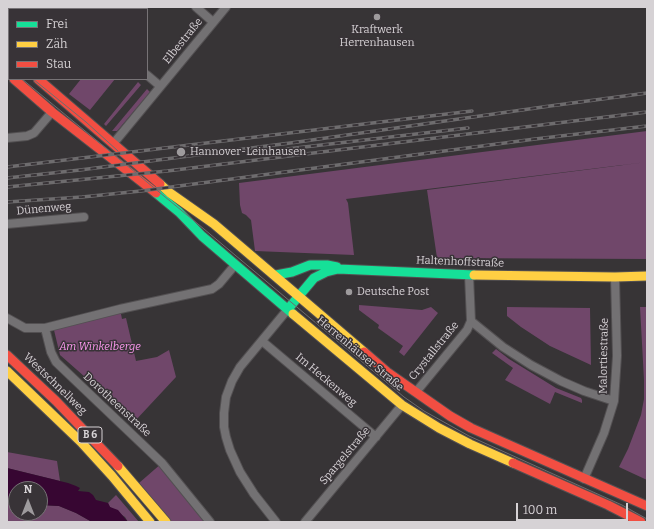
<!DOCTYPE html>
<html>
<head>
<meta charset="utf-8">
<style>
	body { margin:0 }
	#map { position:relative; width:654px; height:529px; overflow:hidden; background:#373436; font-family:Bitter,serif }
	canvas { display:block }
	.frame { position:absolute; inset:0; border:8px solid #d6d2d5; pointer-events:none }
	.legend { position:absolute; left:8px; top:8px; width:140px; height:72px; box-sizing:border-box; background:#383337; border:1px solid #777376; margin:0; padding:5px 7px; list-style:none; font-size:12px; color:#d6d2d5 }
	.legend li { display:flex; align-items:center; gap:8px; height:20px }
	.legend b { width:20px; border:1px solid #777376 }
	.north { position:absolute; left:8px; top:481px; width:40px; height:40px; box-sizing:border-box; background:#383337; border:1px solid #777376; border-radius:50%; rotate:0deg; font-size:11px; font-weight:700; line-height:16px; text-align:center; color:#d6d2d5 }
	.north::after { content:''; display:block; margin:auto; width:14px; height:18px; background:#9e9b9d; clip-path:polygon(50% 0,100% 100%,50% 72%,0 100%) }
	.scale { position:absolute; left:516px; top:503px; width:112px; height:18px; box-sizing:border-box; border:2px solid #d6d2d5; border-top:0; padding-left:5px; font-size:12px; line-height:14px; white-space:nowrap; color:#d6d2d5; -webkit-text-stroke:3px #383337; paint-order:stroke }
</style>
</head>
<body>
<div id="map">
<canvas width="654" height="529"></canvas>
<div class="frame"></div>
<ul class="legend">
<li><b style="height:5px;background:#16e098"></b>Frei</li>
<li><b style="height:5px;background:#ffcf43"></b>Zäh</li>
<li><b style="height:5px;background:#f24e42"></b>Stau</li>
</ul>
<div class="north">N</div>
<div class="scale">100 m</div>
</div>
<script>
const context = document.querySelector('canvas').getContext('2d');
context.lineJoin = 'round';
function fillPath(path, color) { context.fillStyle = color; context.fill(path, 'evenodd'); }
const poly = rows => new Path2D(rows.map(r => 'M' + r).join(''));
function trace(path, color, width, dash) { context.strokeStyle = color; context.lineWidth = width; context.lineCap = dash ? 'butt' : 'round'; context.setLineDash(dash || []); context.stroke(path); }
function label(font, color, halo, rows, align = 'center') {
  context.font = font + ' Bitter,serif'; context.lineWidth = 3; context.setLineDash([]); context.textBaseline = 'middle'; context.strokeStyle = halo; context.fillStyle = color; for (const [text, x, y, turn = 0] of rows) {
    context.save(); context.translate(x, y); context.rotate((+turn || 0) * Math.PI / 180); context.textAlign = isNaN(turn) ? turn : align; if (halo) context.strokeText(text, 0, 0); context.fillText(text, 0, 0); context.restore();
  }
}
fillPath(poly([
	[81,79,115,79,90,110,69,94],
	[138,82,141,85,106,126,104,124],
	[147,89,150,92,117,131,112,131],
	[647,131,647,162,346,199,348,203,354,255,255,251,251,220,246,215,242,213,240,205,239,183],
	[647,162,647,259,437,258,427,190],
	[359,305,422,310,431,307,438,313,404,356,399,352,403,346,378,328,379,325,359,310],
	[507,307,590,308,591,365,550,346,521,327,507,316],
	[640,307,647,307,647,480,619,467,628,449,641,415,644,399,644,380],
	[120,309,122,319,126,318,136,361,157,357,169,350,176,377,135,421,60,355,53,326],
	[496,349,509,359,556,388,581,398,582,400,582,403,555,392,550,404,505,380,513,368,492,353],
	[429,352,431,353,416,371,413,371],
	[7,452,57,461,60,481,7,468],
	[162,463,210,522,171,522,139,483],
	[116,495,139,522,128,522,125,517,110,507,108,503],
	[7,500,16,502,16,513,40,513,40,505,59,506,76,513,92,522,7,522]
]), '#70476a');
fillPath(poly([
	[7,468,68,483,76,486,80,488,78,491,89,492,93,495,96,500,108,503,110,507,118,510,128,522,92,522,76,513,59,506,40,505,40,489,16,489,16,502,7,500]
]), '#370632');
const street = poly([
	[67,7,69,9],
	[196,7,213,22],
	[147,75,160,86],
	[7,138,27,136,34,133,52,112],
	[113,144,226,7],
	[7,224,84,217],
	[7,318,25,328,45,328,51,352,56,362,162,463,210,522],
	[471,321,503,347,531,365,561,381,584,391,614,401],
	[45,328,120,309,212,289,219,284,235,265],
	[262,341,376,437],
	[416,392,467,330,471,321,469,275],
	[584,479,604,433,614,401,617,356,615,277],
	[276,522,254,494,240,472,230,450,226,437,224,427,224,413,226,397,232,381,240,367,288,309],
	[305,522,402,405]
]);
const fast = poly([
	[7,53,9,55],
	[156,193,179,212,202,236,293,314],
	[276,275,292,272,310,265,327,265,337,267],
	[288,309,314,278,326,272,338,269,474,275]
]);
const slow = poly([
	[160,184,170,193,214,224,364,352],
	[474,275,615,277,647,276],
	[293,314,402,405,439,428,470,444,513,463],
	[7,371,81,442,112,476,150,522],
	[118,466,166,522]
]);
const jam = poly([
	[14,79,52,112,156,193],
	[38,79,160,184],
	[364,352,387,372,450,416,471,428,647,506],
	[7,355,56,401,118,466],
	[513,463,608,505,641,522]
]);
trace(street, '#535052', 10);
trace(fast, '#535052', 11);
trace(slow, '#535052', 11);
trace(jam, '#535052', 11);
trace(street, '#737173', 8);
trace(fast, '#16e098', 9);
trace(slow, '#ffcf43', 9);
trace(jam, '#f24e42', 9);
trace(poly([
	[7,57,9,59],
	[7,66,9,68],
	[22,79,204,229,404,397,424,411,469,436,622,505,647,519],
	[33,79,86,122,118,151]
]), '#6e6c6e', 1);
const rail = poly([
	[287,149,468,128],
	[7,167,472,111],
	[7,178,80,170,298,142,550,106,647,93],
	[7,187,167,171,647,112],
	[7,202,82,197,141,191,535,139,647,126]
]);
trace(rail, '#6e6c6e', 3.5);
trace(rail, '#383337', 2, [6]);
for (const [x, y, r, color] of [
	[377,17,4,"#9e9b9d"],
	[181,152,5,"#9e9b9d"],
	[349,292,4,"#9e9b9d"]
]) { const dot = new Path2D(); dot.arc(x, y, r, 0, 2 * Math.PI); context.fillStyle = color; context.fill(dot); trace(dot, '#383337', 1.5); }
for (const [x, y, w] of [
	[90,435,24]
]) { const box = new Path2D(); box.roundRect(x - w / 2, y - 8, w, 16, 3); context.fillStyle = '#383337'; context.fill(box); trace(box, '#d6d2d5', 1); }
label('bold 10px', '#d6d2d5', null, [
	["B 6",90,435]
]);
label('11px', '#d6d2d5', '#383337', [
	["Kraftwerk",377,30,"center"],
	["Herrenhausen",377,43,"center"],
	["Hannover-Leinhausen",190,152],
	["Deutsche Post",357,292]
], 'left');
label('11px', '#d6d2d5', '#383337', [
	["Elbestraße",183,41,-51],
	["Dünenweg",44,209,-5],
	["Haltenhoffstraße",460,262,2],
	["Crystallstraße",434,351,-51],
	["Herrenhäuser Straße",360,354,40],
	["Malortiestraße",604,356,-89],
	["Im Heckenweg",326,380,40],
	["Westschnellweg",55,384,44],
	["Dorotheenstraße",117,405,43],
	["Spargelstraße",345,456,-50]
]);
label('italic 11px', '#fd99ef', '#383337', [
	["Am Winkelberge",100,347]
]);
</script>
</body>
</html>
